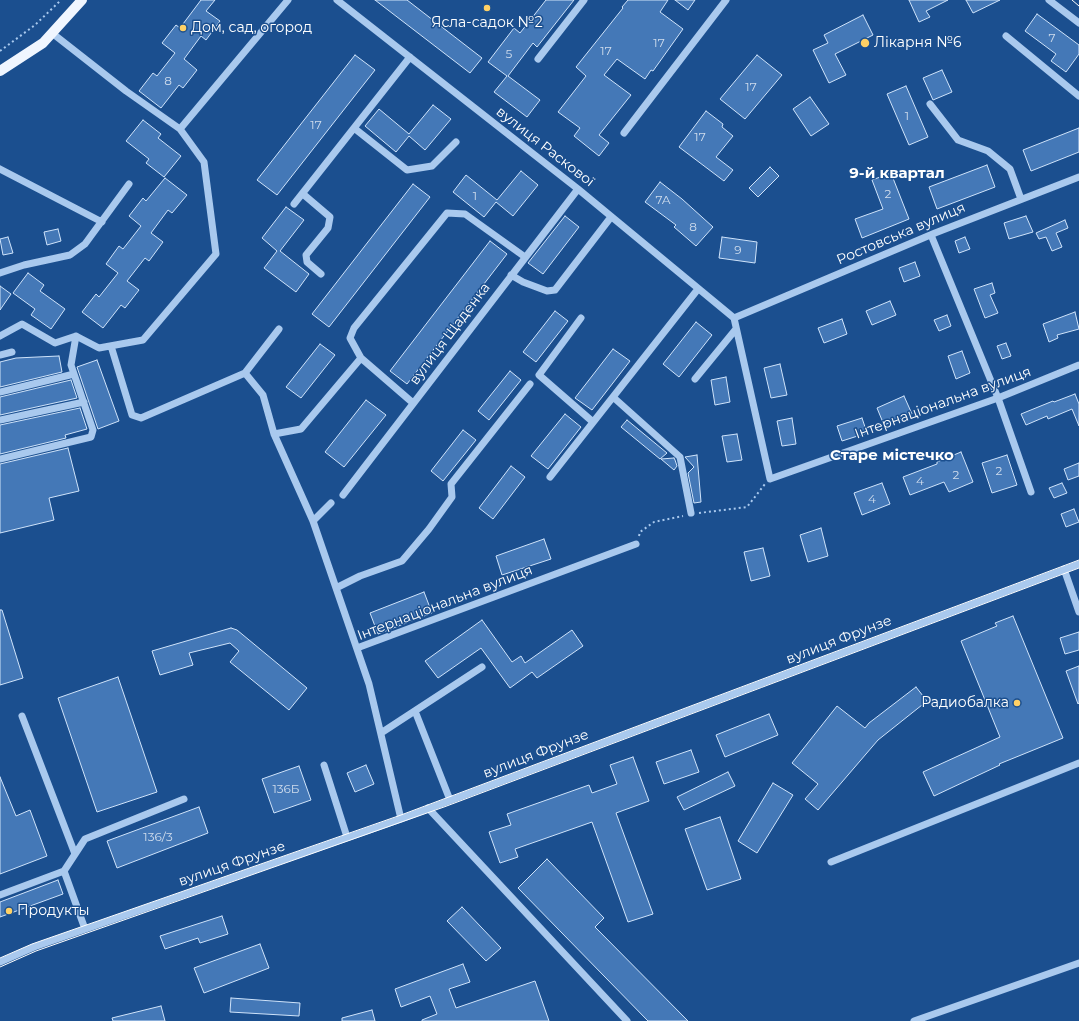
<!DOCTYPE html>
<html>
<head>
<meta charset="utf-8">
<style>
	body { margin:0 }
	canvas { display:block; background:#1b4f8f }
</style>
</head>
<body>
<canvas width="1079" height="1021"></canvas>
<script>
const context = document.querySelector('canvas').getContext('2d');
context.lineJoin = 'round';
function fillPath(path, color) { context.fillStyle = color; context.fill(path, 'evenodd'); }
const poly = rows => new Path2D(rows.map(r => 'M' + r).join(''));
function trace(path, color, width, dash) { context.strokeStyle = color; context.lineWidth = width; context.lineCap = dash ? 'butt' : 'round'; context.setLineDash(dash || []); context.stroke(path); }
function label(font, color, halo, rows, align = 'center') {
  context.font = font + ' Montserrat,sans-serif'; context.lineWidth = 3; context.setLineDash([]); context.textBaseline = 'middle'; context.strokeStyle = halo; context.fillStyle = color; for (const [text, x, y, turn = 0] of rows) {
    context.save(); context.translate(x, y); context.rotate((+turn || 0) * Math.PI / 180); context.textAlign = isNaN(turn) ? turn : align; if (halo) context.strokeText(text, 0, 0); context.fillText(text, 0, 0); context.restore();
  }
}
const building = poly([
	[201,0,215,0,206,11,220,21,206,40,201,36,184,59,197,70,183,88,179,85,161,108,139,91,153,73,157,76,175,53,162,43,176,25,180,28,201,0],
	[375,0,407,0,482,58,470,73,375,0],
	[546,0,574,0,537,47,533,43,508,76,540,100,527,117,494,92,507,76,488,62,514,28,520,33,546,0],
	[628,0,668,0,660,12,683,29,653,71,651,70,645,79,617,59,604,75,631,95,599,135,609,143,599,156,574,136,580,128,558,112,586,76,576,67,623,8,622,7,628,0],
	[675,0,695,0,688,10,675,0],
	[909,0,948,0,926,11,930,17,919,22,909,0],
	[966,0,1000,0,973,13,966,0],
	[1037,14,1079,45,1079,54,1066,72,1051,61,1056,54,1025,31,1037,14],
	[863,15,873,35,835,54,846,75,829,83,813,50,828,43,824,35,863,15],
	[355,55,375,70,277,195,257,180,355,55],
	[757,55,782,75,745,119,720,99,757,55],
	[942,70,952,92,933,100,923,78,942,70],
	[906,86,928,137,909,145,887,94,906,86],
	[810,97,829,124,811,136,793,109,810,97],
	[433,105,451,119,425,150,409,136,396,152,365,126,379,109,409,134,433,105],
	[706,111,723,124,722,127,733,136,716,157,733,170,724,181,679,147,706,111],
	[143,120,161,134,158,138,181,156,164,177,146,163,149,159,126,141,143,120],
	[1079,128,1079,152,1031,171,1023,150,1079,128],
	[987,165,995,187,937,209,929,187,987,165],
	[770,167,779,176,758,197,749,188,770,167],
	[521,171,538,185,513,216,496,202,484,217,453,192,466,175,497,200,521,171],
	[891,173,909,219,862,238,855,219,883,209,872,180,891,173],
	[165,178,187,195,172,213,168,210,151,233,163,242,149,261,145,258,127,281,139,290,125,308,121,305,103,328,82,312,96,294,99,297,118,273,106,264,119,246,123,249,141,226,129,216,143,198,146,201,165,178],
	[660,182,682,199,713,227,696,246,674,227,676,225,645,202,660,182],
	[413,184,430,197,329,327,312,314,413,184],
	[286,207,304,220,280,251,309,274,296,292,264,268,277,251,262,238,286,207],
	[565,216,579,227,543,274,528,263,565,216],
	[1026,216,1033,232,1009,239,1004,223,1026,216],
	[1065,220,1068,228,1056,233,1062,247,1052,251,1046,237,1039,239,1036,233,1065,220],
	[58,229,61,241,47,245,44,232,58,229],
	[8,237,13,253,3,255,0,239,8,237],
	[722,237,757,242,755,263,719,258,722,237],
	[965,237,970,249,959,253,955,241,965,237],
	[490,241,507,254,407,384,390,371,490,241],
	[915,262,920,276,904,282,899,268,915,262],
	[28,273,44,285,40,291,65,309,51,329,31,315,35,309,13,293,28,273],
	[992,283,995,293,990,295,998,313,985,318,974,289,992,283],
	[0,286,11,294,0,310,0,286],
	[890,301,896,315,872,325,866,311,890,301],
	[555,311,568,321,536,362,523,352,555,311],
	[1075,312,1079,329,1057,335,1058,338,1049,342,1043,324,1075,312],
	[947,315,951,326,939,331,934,320,947,315],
	[842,319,847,334,824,343,818,328,842,319],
	[696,322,712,335,679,377,663,364,696,322],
	[1006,343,1011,356,1002,359,997,346,1006,343],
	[320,344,335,355,301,398,286,387,320,344],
	[613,349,630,361,592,410,575,398,613,349],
	[962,351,970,373,956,379,948,356,962,351],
	[59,356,62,372,0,387,0,362,16,358,59,356],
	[97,360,119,421,98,429,77,367,97,360],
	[780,364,787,395,771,398,764,368,780,364],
	[510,371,521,380,489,420,478,411,510,371],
	[726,377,730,402,715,405,711,380,726,377],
	[71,380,77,398,0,415,0,397,71,380],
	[1075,394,1079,404,1079,426,1072,409,1048,419,1047,416,1026,425,1021,414,1053,401,1054,402,1075,394],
	[904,396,912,414,884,425,877,408,904,396],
	[366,400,386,415,344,467,325,452,366,400],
	[80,408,87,429,65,435,66,438,0,454,0,425,80,408],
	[565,414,581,427,548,469,531,456,565,414],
	[792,418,796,444,782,446,777,421,792,418],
	[862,418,867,433,842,441,837,426,862,418],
	[627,420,667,453,660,459,621,427,627,420],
	[463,430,476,440,443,481,431,471,463,430],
	[737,434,742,460,727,462,722,436,737,434],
	[68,448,79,491,49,498,54,520,0,533,0,464,68,448],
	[961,452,973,482,949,492,944,482,910,495,903,477,937,464,937,462,961,452],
	[697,455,701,502,694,503,688,473,694,467,685,457,697,455],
	[1007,455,1017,485,992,493,982,463,1007,455],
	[674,458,675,460,677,466,674,470,661,459,674,458],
	[1079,463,1079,476,1068,480,1064,469,1079,463],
	[511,466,525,477,493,519,479,508,511,466],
	[882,483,890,504,862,515,854,493,882,483],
	[1062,483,1067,493,1054,498,1049,488,1062,483],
	[1074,509,1079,522,1066,527,1061,514,1074,509],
	[821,528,828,556,808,562,800,535,821,528],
	[544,539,551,559,502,575,496,556,544,539],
	[763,548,770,576,751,581,744,552,763,548],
	[424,592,432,613,378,634,370,613,424,592],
	[0,610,2,610,23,678,0,685,0,610],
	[1013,616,1063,738,999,764,1000,765,934,796,923,772,1000,737,961,641,997,626,995,623,1013,616],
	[482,620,512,662,521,656,525,663,572,630,583,646,537,678,532,672,510,688,481,648,438,678,425,661,482,620],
	[231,628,237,630,307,688,289,710,230,662,239,651,230,643,189,653,193,665,160,675,152,651,231,628],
	[1079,632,1079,650,1065,654,1060,638,1079,632],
	[1079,666,1079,703,1078,704,1066,671,1079,666],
	[118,677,157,792,97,812,58,698,118,677],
	[916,687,927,701,878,740,818,810,805,799,818,784,792,763,837,706,865,728,869,723,916,687],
	[769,714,778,735,725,757,716,735,769,714],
	[691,750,699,772,664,784,656,762,691,750],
	[633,757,649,801,616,813,653,914,628,922,592,822,515,849,518,857,500,863,489,832,511,825,507,814,589,785,592,793,617,784,610,765,633,757],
	[366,765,374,784,355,792,347,773,366,765],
	[299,766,311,800,274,813,262,779,299,766],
	[728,772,735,786,684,810,677,797,728,772],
	[0,777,16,816,30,810,47,856,0,874,0,777],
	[773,783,793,795,757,853,738,841,773,783],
	[199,807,208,833,117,868,107,841,199,807],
	[720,817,741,879,707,890,685,829,720,817],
	[547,859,604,918,595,927,688,1021,648,1021,518,888,547,859],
	[58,880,63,894,0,917,0,902,58,880],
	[462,907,501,948,486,961,447,921,462,907],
	[222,916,228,934,200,943,198,938,165,949,160,936,222,916],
	[260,944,269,968,204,993,194,968,260,944],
	[463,964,470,982,449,989,456,1008,535,981,549,1021,422,1021,422,1020,437,1014,430,996,401,1007,395,989,463,964],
	[231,998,300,1003,299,1016,230,1012,231,998],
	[161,1006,165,1021,113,1021,112,1018,161,1006],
	[372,1010,375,1021,342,1021,342,1018,372,1010]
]);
fillPath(building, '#4478b7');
trace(building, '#cfe3fa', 1);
trace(poly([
	[0,51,35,25,61,0],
	[699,513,747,507,765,484],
	[639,536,640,532,654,522,683,516]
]), '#a9c9ee', 2, [2, 3]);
trace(poly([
	[337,0,578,189,734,318],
	[1049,0,1079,23],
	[1006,36,1079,96],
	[538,59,584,0],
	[930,104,958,140,988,151,1010,169,1021,199],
	[354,128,407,170,432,166,456,142],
	[180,129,288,0],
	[624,133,726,0],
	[0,169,102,222],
	[303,194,330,217,328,228,306,255,307,262,321,274],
	[294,204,410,57],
	[931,235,998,398,1031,492],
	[0,273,24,265,70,255,85,244,129,184],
	[511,275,523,282,547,291,555,290,611,217],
	[581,318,539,375,593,422],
	[734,318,770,479,998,398,1079,365],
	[734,318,935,233,1079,177],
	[0,336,22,324,55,343,76,336,99,348,143,340,216,254,204,162,180,129,126,91,52,33],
	[111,346,132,415,141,418,245,373,279,329],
	[0,355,12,352],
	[245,373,263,395,274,434,313,521,369,684,401,819],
	[695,379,736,329],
	[0,392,74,374],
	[613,397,680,457,691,513],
	[413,403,361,358,350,338,354,328,447,213,465,214,525,257],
	[0,420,84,402],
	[274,434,301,429,361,358],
	[0,459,91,437,93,430,71,365,76,336],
	[550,477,698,289],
	[343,495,578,189],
	[313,521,331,503],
	[1064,569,1079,612],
	[336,588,360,576,402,561,429,529,452,497,451,484,530,384],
	[357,648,636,544],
	[415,711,450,800],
	[22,716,75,854],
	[381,733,482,667],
	[324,765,347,837],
	[428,808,627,1021],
	[831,862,1079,763],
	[64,871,85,839,184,799],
	[0,895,64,871,85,929],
	[0,962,34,947,401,819,1079,564],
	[914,1021,1079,963]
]), '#a9c9ee', 7);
trace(poly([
	[0,71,43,43,82,0]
]), '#f0f6ff', 10);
trace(poly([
	[1072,0,1079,6],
	[0,958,32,944,401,815,1079,560],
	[0,967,36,951,444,807,1079,568]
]), '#fff', 1);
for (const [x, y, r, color] of [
	[487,8,4,"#ffd166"],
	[183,28,4,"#ffd166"],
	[865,43,5,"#ffd166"],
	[1017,703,4,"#ffd166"],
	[9,911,4,"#ffd166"]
]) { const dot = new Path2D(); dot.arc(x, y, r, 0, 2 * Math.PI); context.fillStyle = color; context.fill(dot); trace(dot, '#1b4f8f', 1.5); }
label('12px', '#d0dded', null, [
	["7",1052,38],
	["17",659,43],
	["17",606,51],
	["5",509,54],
	["8",168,81],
	["17",751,87],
	["1",907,116],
	["17",316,125],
	["17",700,137],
	["2",888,194],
	["1",475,196],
	["7А",663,200],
	["8",693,227],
	["9",738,250],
	["2",999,471],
	["2",956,475],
	["4",920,481],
	["4",872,499],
	["136Б",286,789],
	["136/3",158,837]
]);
label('14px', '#fff', '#1b4f8f', [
	["Ясла-садок №2",487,23,"center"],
	["Дом, сад, огород",191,28],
	["Лікарня №6",874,43],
	["Радиобалка",1009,703,"right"],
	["Продукты",17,911]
], 'left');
label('14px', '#fff', '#1b4f8f', [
	["вулиця Раскової",545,147,38],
	["Ростовська вулиця",901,234,-23],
	["вулиця Щаденка",450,334,-53],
	["Інтернаціональна вулиця",943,403,-20],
	["Інтернаціональна вулиця",445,603,-21],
	["вулиця Фрунзе",839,640,-21],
	["вулиця Фрунзе",536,754,-21],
	["вулиця Фрунзе",232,864,-19]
]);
label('bold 15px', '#fff', '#1b4f8f', [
	["9-й квартал",897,174],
	["Старе містечко",892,456]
]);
</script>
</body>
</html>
